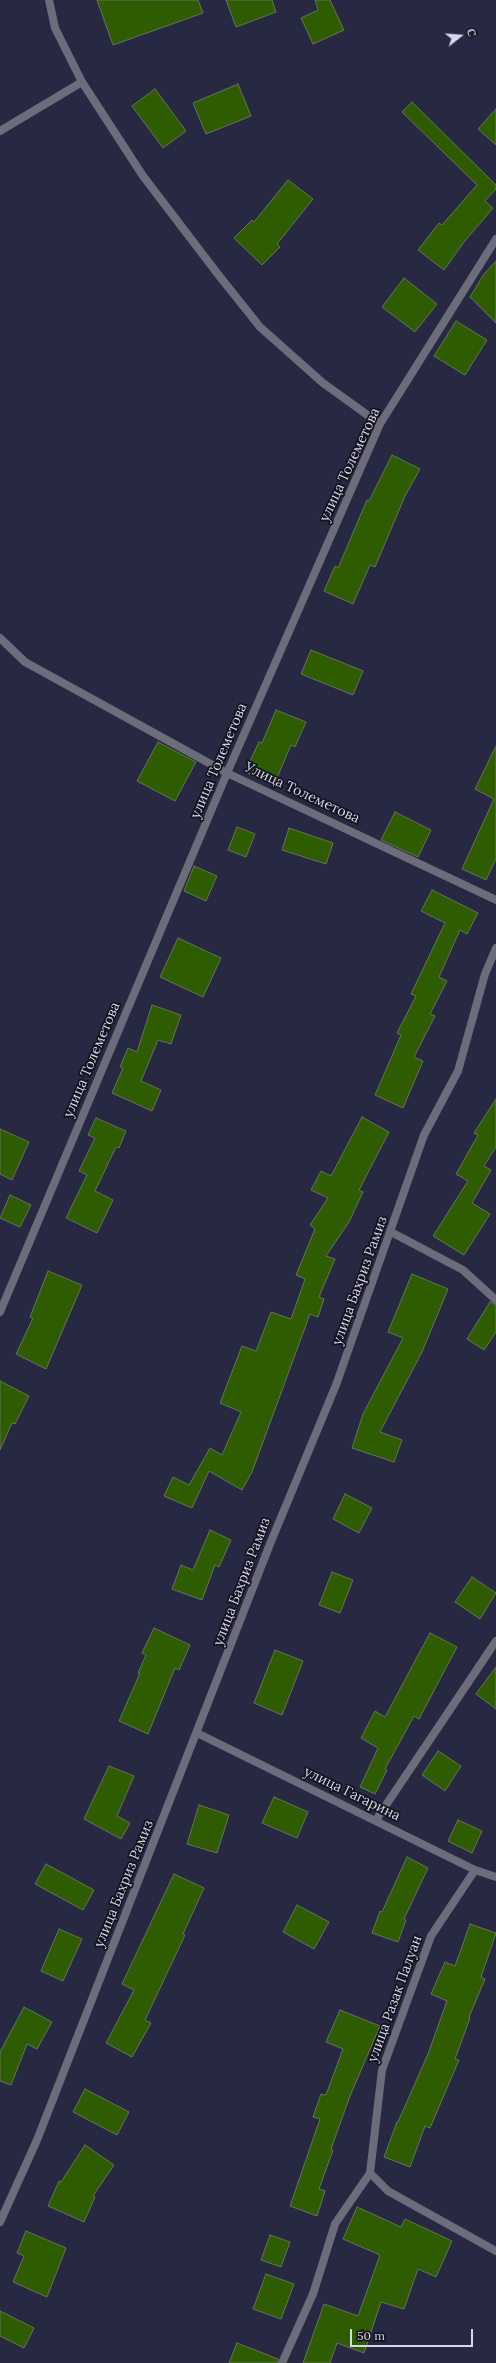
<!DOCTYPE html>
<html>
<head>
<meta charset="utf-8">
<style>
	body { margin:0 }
	#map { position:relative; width:496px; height:2363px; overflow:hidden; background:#272842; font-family:Lora,serif }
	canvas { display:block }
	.north { position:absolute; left:440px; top:16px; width:40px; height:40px; -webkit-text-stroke:3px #12131e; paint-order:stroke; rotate:73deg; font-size:11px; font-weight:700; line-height:16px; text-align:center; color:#d7d8e9 }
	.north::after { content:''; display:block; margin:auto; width:14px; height:18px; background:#d7d8e9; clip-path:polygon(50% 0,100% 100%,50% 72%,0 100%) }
	.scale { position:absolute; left:350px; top:2329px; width:123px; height:18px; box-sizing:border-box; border:2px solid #d7d8e9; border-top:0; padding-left:5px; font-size:12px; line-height:14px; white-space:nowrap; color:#d7d8e9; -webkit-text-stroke:3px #12131e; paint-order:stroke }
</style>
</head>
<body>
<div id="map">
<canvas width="496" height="2363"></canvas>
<div class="north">С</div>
<div class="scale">50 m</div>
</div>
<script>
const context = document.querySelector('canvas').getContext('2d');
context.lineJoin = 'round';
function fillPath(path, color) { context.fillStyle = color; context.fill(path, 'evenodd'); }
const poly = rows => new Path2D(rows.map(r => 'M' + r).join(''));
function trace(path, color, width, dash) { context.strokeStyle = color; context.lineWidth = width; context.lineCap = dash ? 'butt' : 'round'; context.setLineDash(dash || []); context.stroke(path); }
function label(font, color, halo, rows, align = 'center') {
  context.font = font + ' Lora,serif'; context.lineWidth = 3.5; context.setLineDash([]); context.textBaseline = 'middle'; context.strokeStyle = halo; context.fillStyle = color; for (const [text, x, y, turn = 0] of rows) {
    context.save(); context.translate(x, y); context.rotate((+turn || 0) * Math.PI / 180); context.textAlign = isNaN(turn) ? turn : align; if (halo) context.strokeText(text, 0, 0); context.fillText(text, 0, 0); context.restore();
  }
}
const building = poly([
	[97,0,198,0,203,13,113,45,97,0],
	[226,0,272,0,276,12,236,27,226,0],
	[315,0,330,0,344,30,313,44,301,18,318,10,315,0],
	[238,84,251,116,206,134,193,103,238,84],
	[155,89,186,131,163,148,132,106,155,89],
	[412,102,496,185,496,189,485,201,493,208,464,242,444,270,418,250,439,223,442,225,477,185,402,112,412,102],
	[496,109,496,145,478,129,496,109],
	[288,180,313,199,277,244,280,247,262,265,234,238,252,220,254,222,288,180],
	[496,261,496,323,470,297,484,274,496,261],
	[404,278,437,304,415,332,382,307,404,278],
	[456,321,487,340,465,375,434,356,456,321],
	[392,455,420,469,405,496,375,567,370,565,353,604,324,591,335,566,338,568,367,500,369,501,392,455],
	[311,650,363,671,353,695,301,674,311,650],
	[276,710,306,722,295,747,291,745,274,785,245,772,259,742,262,743,276,710],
	[158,742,196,762,175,801,137,781,158,742],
	[496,746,496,859,486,880,462,869,494,799,475,789,496,746],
	[395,812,431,830,418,857,381,840,395,812],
	[237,827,255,834,246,857,228,850,237,827],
	[289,828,333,843,326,864,282,850,289,828],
	[194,866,217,876,206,901,184,891,194,866],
	[432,890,478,913,467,934,460,930,439,977,447,981,430,1014,435,1016,414,1057,423,1061,403,1108,375,1095,401,1035,397,1033,416,996,411,994,445,923,421,911,432,890],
	[178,938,221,958,203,997,160,977,178,938],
	[152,1005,181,1015,171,1044,158,1040,141,1081,161,1090,152,1111,112,1093,123,1068,120,1067,128,1048,137,1052,152,1005],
	[496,1099,496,1147,484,1166,491,1170,472,1203,490,1214,464,1255,433,1236,468,1181,456,1174,478,1135,474,1133,496,1099],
	[362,1117,389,1132,359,1190,363,1192,349,1222,326,1256,335,1259,319,1297,324,1299,318,1317,310,1314,252,1472,242,1490,209,1471,192,1508,164,1496,173,1477,189,1485,210,1448,222,1455,241,1412,220,1403,242,1346,256,1351,271,1312,291,1319,305,1279,296,1275,315,1229,310,1225,328,1198,311,1190,321,1171,331,1176,362,1117],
	[96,1118,126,1131,119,1148,116,1147,95,1191,113,1200,97,1233,66,1218,87,1175,79,1171,95,1138,88,1135,96,1118],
	[0,1129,29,1142,12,1180,0,1174,0,1129],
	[10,1195,31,1205,20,1227,0,1218,10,1195],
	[48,1271,82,1285,46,1369,16,1354,33,1318,30,1317,48,1271],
	[412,1274,448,1289,422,1352,380,1432,402,1440,394,1462,352,1448,363,1414,403,1338,388,1332,412,1274],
	[490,1302,496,1305,496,1332,484,1350,467,1339,490,1302],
	[0,1381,29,1396,15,1424,12,1423,0,1450,0,1381],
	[345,1494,372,1508,359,1533,333,1519,345,1494],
	[210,1530,231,1540,219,1567,215,1565,202,1600,172,1589,181,1565,193,1570,210,1530],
	[332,1572,353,1580,340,1613,319,1605,332,1572],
	[472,1577,496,1593,480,1619,455,1602,472,1577],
	[154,1628,190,1645,179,1670,175,1668,148,1734,119,1721,140,1673,138,1673,146,1655,142,1653,154,1628],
	[430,1633,457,1647,419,1719,414,1716,385,1769,387,1770,375,1794,360,1787,378,1748,361,1738,375,1711,385,1717,430,1633],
	[275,1650,303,1661,282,1715,254,1703,275,1650],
	[496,1667,496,1709,476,1694,496,1667],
	[438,1751,461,1766,445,1791,422,1775,438,1751],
	[109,1766,134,1776,117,1816,130,1823,121,1839,84,1819,109,1766],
	[274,1797,308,1812,297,1838,262,1823,274,1797],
	[199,1805,229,1815,217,1853,187,1844,199,1805],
	[458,1820,482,1831,472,1853,448,1841,458,1820],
	[407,1857,428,1868,404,1919,406,1920,398,1942,372,1933,380,1911,382,1912,407,1857],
	[46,1864,94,1890,83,1910,35,1884,46,1864],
	[174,1874,204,1888,183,1934,185,1935,145,2020,151,2023,132,2057,106,2043,134,1990,122,1984,174,1874],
	[297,1905,329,1922,314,1949,283,1932,297,1905],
	[470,1924,496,1933,481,1977,485,1979,469,2017,470,2018,455,2059,459,2060,430,2128,425,2126,410,2167,384,2157,397,2122,398,2122,428,2054,447,2001,431,1994,445,1962,455,1966,470,1924],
	[59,1929,82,1939,63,1981,41,1971,59,1929],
	[24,2007,52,2022,37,2049,27,2044,11,2085,0,2081,0,2052,24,2007],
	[340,2010,380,2026,350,2096,331,2149,333,2150,319,2189,325,2191,317,2216,290,2206,320,2119,313,2117,321,2094,326,2095,343,2049,326,2042,340,2010],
	[85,2089,129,2112,117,2135,73,2112,85,2089],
	[85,2145,114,2165,93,2196,95,2197,84,2222,48,2206,59,2181,61,2182,85,2145],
	[357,2207,401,2227,405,2219,452,2241,436,2277,418,2269,404,2309,381,2302,364,2353,337,2343,330,2363,303,2363,324,2304,358,2316,380,2255,343,2239,357,2207],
	[26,2231,66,2248,47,2297,13,2282,24,2256,17,2253,26,2231],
	[270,2235,290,2242,281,2267,261,2260,270,2235],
	[266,2274,294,2284,281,2319,253,2309,266,2274],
	[0,2311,34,2328,24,2348,0,2336,0,2311],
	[237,2343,278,2359,277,2363,229,2363,237,2343]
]);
fillPath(building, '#2f5c00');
trace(building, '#64755a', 1);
trace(poly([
	[49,0,55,28,82,82,143,176,217,273,260,327,323,383,380,424],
	[0,131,82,82],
	[0,638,25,662,227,773,496,900],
	[391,1232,463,1270,496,1300],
	[0,1312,227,773,380,424,496,239],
	[197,1733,475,1870,496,1877],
	[376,1820,496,1641],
	[475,1870,431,1936,382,2070,370,2173,388,2191,496,2251],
	[0,2222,37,2140,270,1544,336,1385,424,1135,458,1071,485,974,496,948],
	[282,2363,313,2294,335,2224,370,2173]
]), '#6b6d7a', 8);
label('14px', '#d7d8e9', '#12131e', [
	["улица Толеметова",350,465,-65],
	["улица Толеметова",219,761,-67],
	["Улица Толеметова",302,793,25],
	["улица Толеметова",92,1060,-67],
	["улица Бахриз Рамиз",360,1281,-70],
	["улица Бахриз Рамиз",242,1582,-69],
	["улица Гагарина",352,1794,26],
	["улица Бахриз Рамиз",124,1884,-68],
	["улица Разак Палуан",395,1999,-70]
]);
</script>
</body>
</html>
